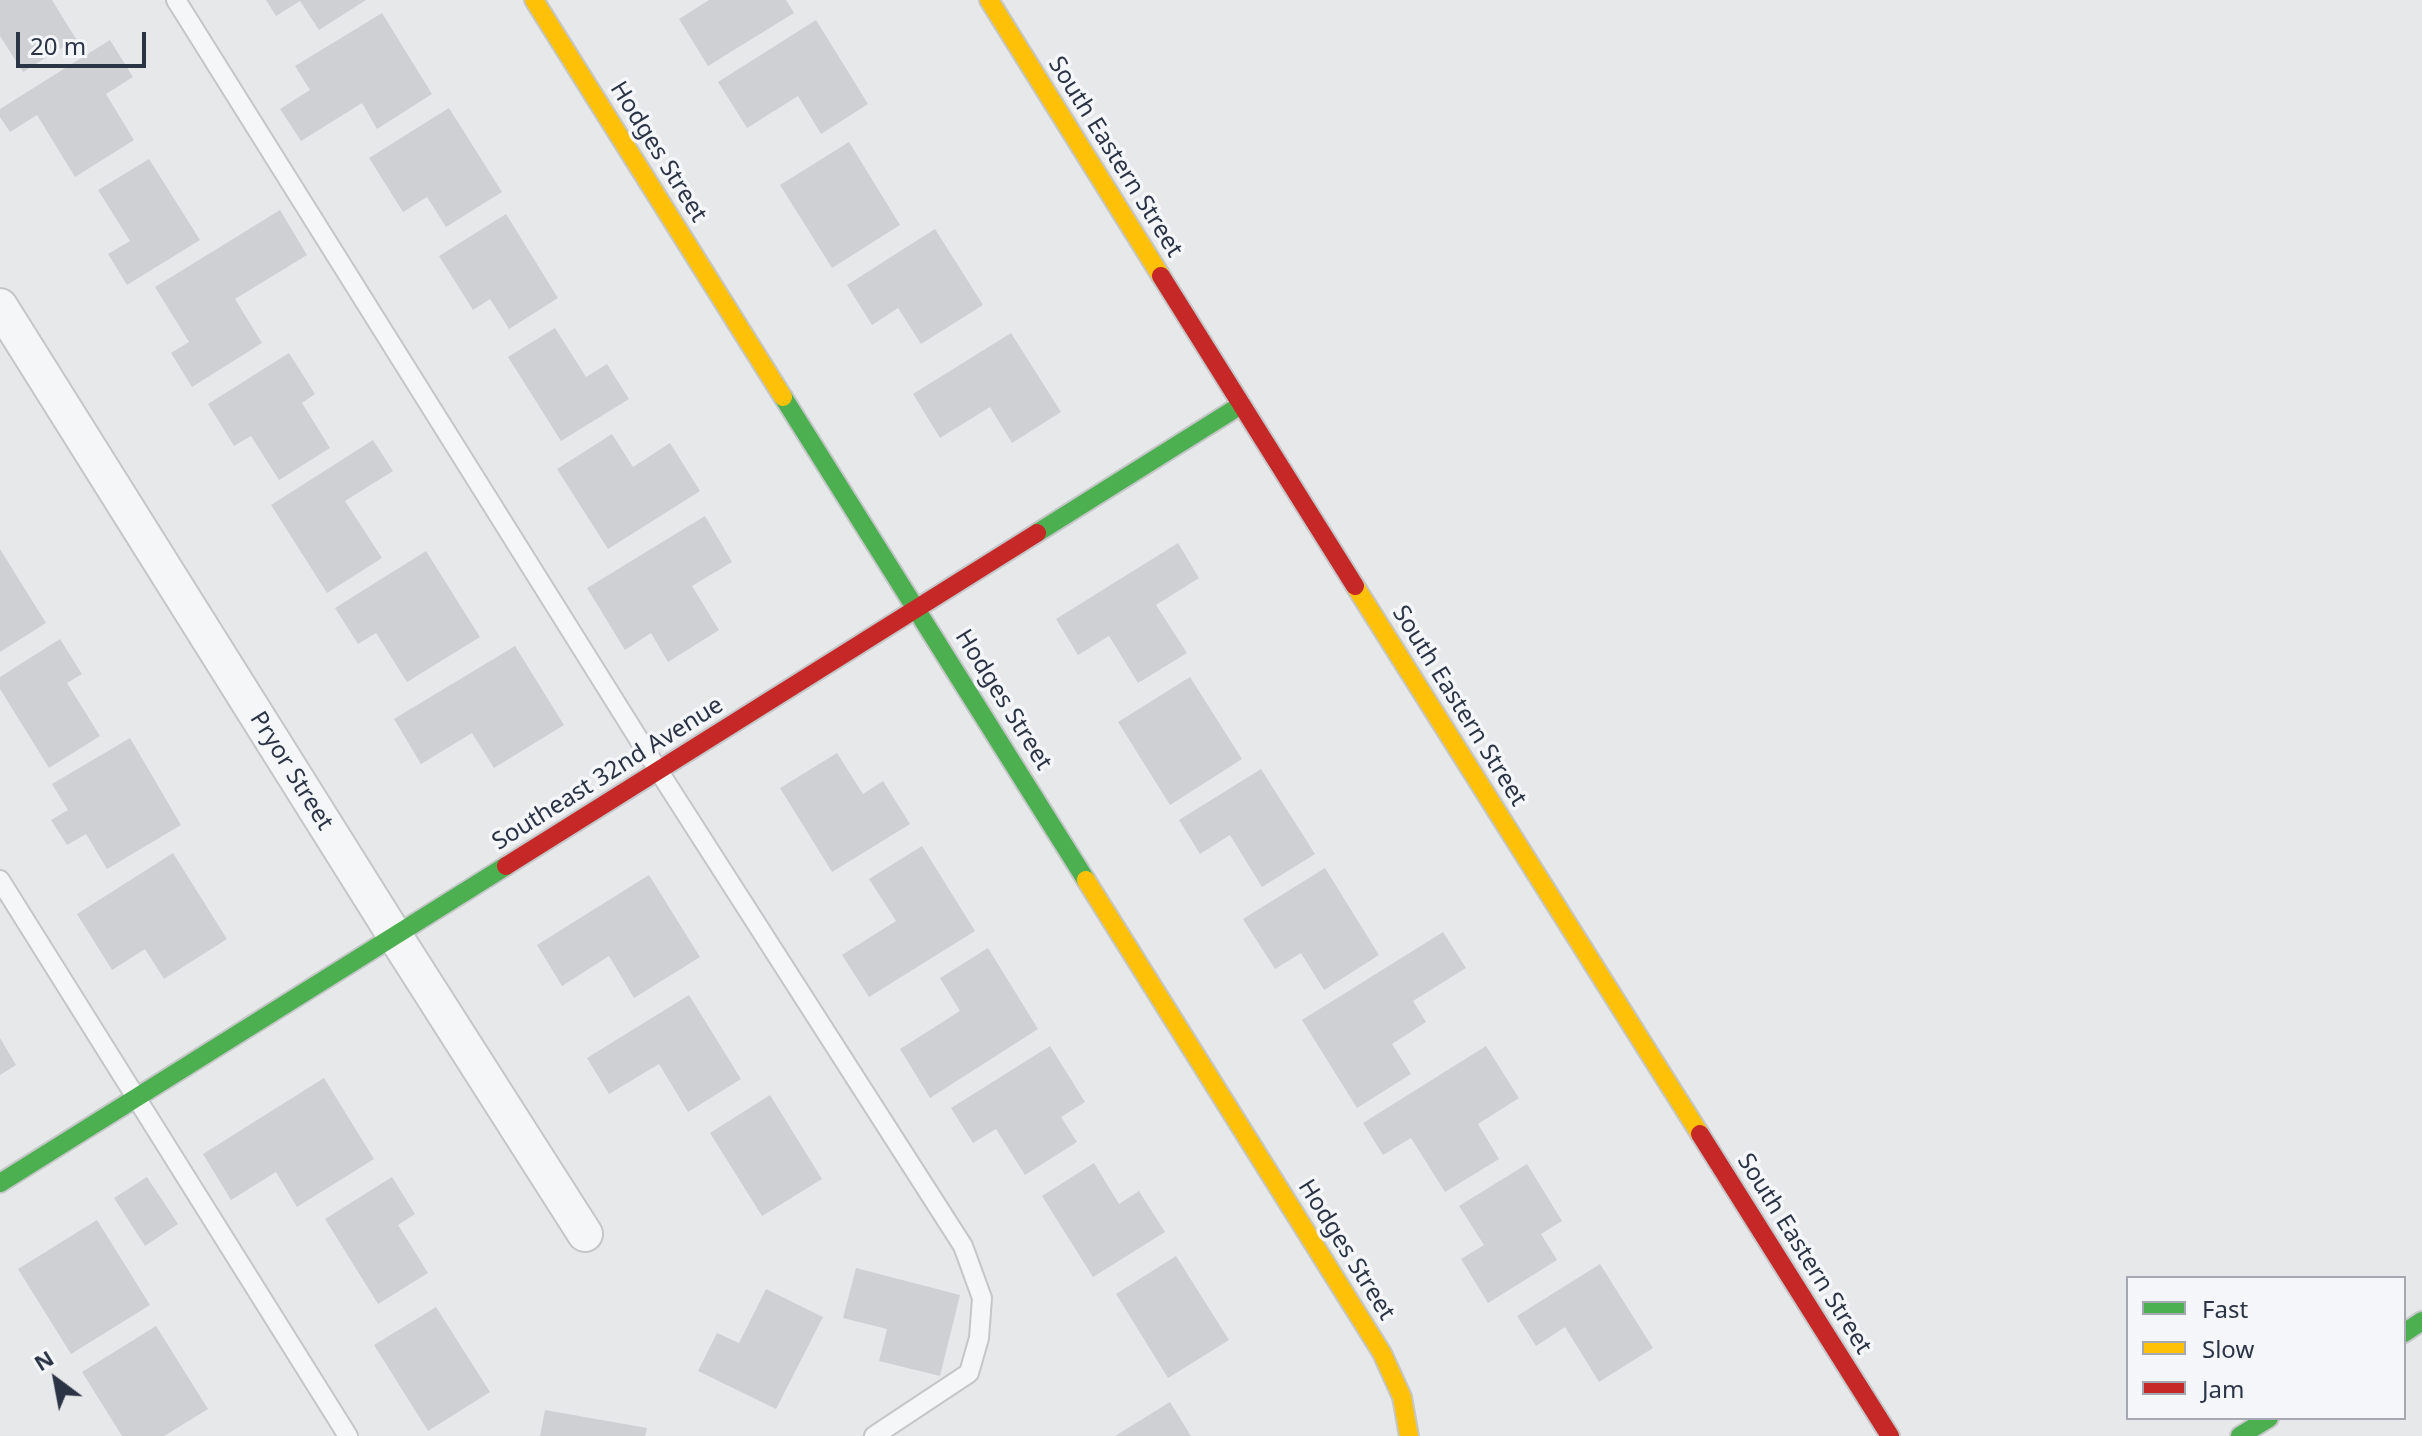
<!DOCTYPE html>
<html>
<head>
<meta charset="utf-8">
<style>
	body { margin:0 }
	#map { position:relative; width:2422px; height:1436px; overflow:hidden; background:#e6e8ea; font-family:"Noto Sans",sans-serif }
	canvas { display:block }
	.legend { position:absolute; left:2126px; top:1276px; width:280px; height:144px; box-sizing:border-box; background:#f4f6f9; border:2px solid #a4a8b1; margin:0; padding:10px 14px; list-style:none; font-size:24px; color:#2b3445 }
	.legend li { display:flex; align-items:center; gap:16px; height:40px }
	.legend b { width:40px; border:2px solid #a4a8b1 }
	.north { position:absolute; left:16px; top:1340px; width:80px; height:80px; -webkit-text-stroke:6px #f4f6f9; paint-order:stroke; rotate:328deg; font-size:22px; font-weight:700; line-height:32px; text-align:center; color:#2b3445 }
	.north::after { content:''; display:block; margin:auto; width:28px; height:36px; background:#2b3445; clip-path:polygon(50% 0,100% 100%,50% 72%,0 100%) }
	.scale { position:absolute; left:16px; top:32px; width:130px; height:36px; box-sizing:border-box; border:4px solid #2b3445; border-top:0; padding-left:10px; font-size:24px; line-height:28px; white-space:nowrap; color:#2b3445; -webkit-text-stroke:6px #f4f6f9; paint-order:stroke }
</style>
</head>
<body>
<div id="map">
<canvas width="2422" height="1436"></canvas>
<ul class="legend">
<li><b style="height:10px;background:#4caf50"></b>Fast</li>
<li><b style="height:10px;background:#ffc107"></b>Slow</li>
<li><b style="height:10px;background:#c62828"></b>Jam</li>
</ul>
<div class="north">N</div>
<div class="scale">20 m</div>
</div>
<script>
const context = document.querySelector('canvas').getContext('2d');
context.lineJoin = 'round';
function fillPath(path, color) { context.fillStyle = color; context.fill(path, 'evenodd'); }
const poly = rows => new Path2D(rows.map(r => 'M' + r).join(''));
function trace(path, color, width, dash) { context.strokeStyle = color; context.lineWidth = width; context.lineCap = dash ? 'butt' : 'round'; context.setLineDash(dash || []); context.stroke(path); }
function label(font, color, halo, rows, align = 'center') {
  context.font = font + ' "Noto Sans",sans-serif'; context.lineWidth = 7; context.setLineDash([]); context.textBaseline = 'middle'; context.strokeStyle = halo; context.fillStyle = color; for (const [text, x, y, turn = 0] of rows) {
    context.save(); context.translate(x, y); context.rotate((+turn || 0) * Math.PI / 180); context.textAlign = isNaN(turn) ? turn : align; if (halo) context.strokeText(text, 0, 0); context.fillText(text, 0, 0); context.restore();
  }
}
fillPath(poly([
	[0,0,52,0,76,39,23,72,0,36],
	[266,0,366,0,319,30,300,1,276,16],
	[709,0,786,0,794,13,708,66,679,19],
	[382,13,432,94,377,129,362,103,301,141,280,109,310,90,295,66],
	[816,20,868,104,821,134,798,96,747,128,718,82],
	[110,40,133,77,106,94,134,140,75,177,37,115,10,132,0,117,0,109],
	[449,108,502,192,446,227,427,197,403,212,369,158],
	[849,142,900,225,832,268,780,185],
	[149,159,200,240,127,285,108,254,130,241,98,190],
	[280,210,307,255,235,299,262,343,192,387,171,353,189,342,155,287],
	[506,214,558,298,509,329,490,299,473,310,439,256],
	[935,229,983,305,921,344,898,308,872,325,847,285],
	[555,328,586,377,607,364,629,399,561,441,508,357],
	[1011,333,1061,412,1012,443,990,407,940,438,913,394],
	[289,353,315,394,302,403,330,448,279,480,251,436,234,446,208,404],
	[612,434,633,467,670,443,700,491,608,549,557,469],
	[373,440,393,471,345,501,382,558,327,593,271,505],
	[705,516,732,562,692,586,719,630,668,662,651,633,625,650,587,588],
	[1178,543,1199,578,1156,605,1187,653,1138,683,1109,636,1078,655,1056,619],
	[0,549,46,623,0,652],
	[426,551,480,637,407,682,376,633,358,644,335,608],
	[60,639,82,674,67,683,100,736,49,768,0,689,0,677],
	[515,646,564,725,494,768,472,733,421,764,394,719],
	[1190,677,1242,759,1170,805,1118,722],
	[130,738,181,825,107,869,86,834,67,845,51,820,68,810,52,784],
	[837,753,863,794,883,781,910,824,832,872,780,788],
	[1261,769,1315,854,1262,887,1230,835,1200,854,1179,820],
	[922,846,975,931,869,997,842,955,896,921,869,879],
	[173,853,227,939,164,979,145,949,112,970,77,914],
	[1325,868,1379,955,1324,990,1301,953,1275,969,1243,919],
	[649,875,700,957,634,998,609,956,562,986,537,945],
	[1443,932,1466,968,1413,1001,1426,1022,1392,1044,1411,1074,1357,1108,1302,1020],
	[988,948,1038,1029,930,1098,900,1049,960,1011,940,978],
	[689,995,741,1079,688,1112,659,1064,609,1094,587,1058],
	[0,1038,16,1065,0,1075],
	[1050,1046,1085,1102,1061,1117,1077,1142,1025,1175,996,1129,973,1143,951,1108],
	[1486,1046,1519,1098,1478,1124,1499,1159,1445,1192,1411,1138,1383,1155,1363,1123],
	[324,1078,374,1159,297,1207,276,1172,231,1200,203,1154],
	[770,1095,822,1179,762,1216,710,1133],
	[1094,1163,1119,1204,1139,1191,1165,1232,1093,1277,1042,1196],
	[1527,1164,1562,1221,1541,1234,1557,1260,1488,1303,1461,1259,1484,1245,1459,1206],
	[147,1177,178,1224,145,1246,114,1198],
	[392,1177,415,1214,398,1225,428,1273,378,1304,325,1219],
	[97,1220,150,1305,71,1354,18,1269],
	[1176,1256,1229,1340,1168,1378,1116,1294],
	[1600,1264,1653,1348,1599,1382,1565,1327,1536,1346,1517,1316],
	[856,1268,960,1295,940,1376,879,1361,887,1329,843,1318],
	[766,1289,823,1317,776,1409,698,1371,717,1333,739,1343],
	[436,1307,490,1392,428,1431,374,1345],
	[156,1326,208,1409,164,1436,122,1436,82,1372],
	[1170,1402,1191,1436,1115,1436],
	[545,1410,647,1428,645,1436,540,1436]
]), '#ced0d3');
const lane = poly([
	[176,0,658,770,963,1246,982,1298,979,1338,969,1373,874,1436],
	[0,880,348,1436]
]);
const street = poly([
	[0,306,395,936,585,1234]
]);
const fast = poly([
	[783,397,1086,880],
	[1037,533,1241,405],
	[0,1183,506,866],
	[2404,1333,2422,1321],
	[2240,1436,2269,1418]
]);
const slow = poly([
	[534,0,783,397],
	[989,0,1161,276],
	[1355,586,1700,1134],
	[1086,880,1382,1353,1402,1397,1409,1436]
]);
const jam = poly([
	[1161,276,1355,586],
	[506,866,1037,533],
	[1700,1134,1890,1436]
]);
trace(lane, '#c4c6c8', 22);
trace(street, '#c4c6c8', 38);
trace(fast, '#c4c6c8', 22);
trace(slow, '#c4c6c8', 22);
trace(jam, '#c4c6c8', 22);
trace(lane, '#f5f6f7', 18);
trace(street, '#f5f6f7', 34);
trace(fast, '#4caf50', 18);
trace(slow, '#ffc107', 18);
trace(jam, '#c62828', 18);
label('24px', '#2b3445', '#f4f6f9', [
	["Hodges Street",658,152,58],
	["South Eastern Street",1115,157,58],
	["Hodges Street",1003,700,58],
	["South Eastern Street",1459,706,58],
	["Pryor Street",291,771,58],
	["Southeast 32nd Avenue",608,774,-32],
	["Hodges Street",1346,1250,58],
	["South Eastern Street",1804,1254,58]
]);
</script>
</body>
</html>
